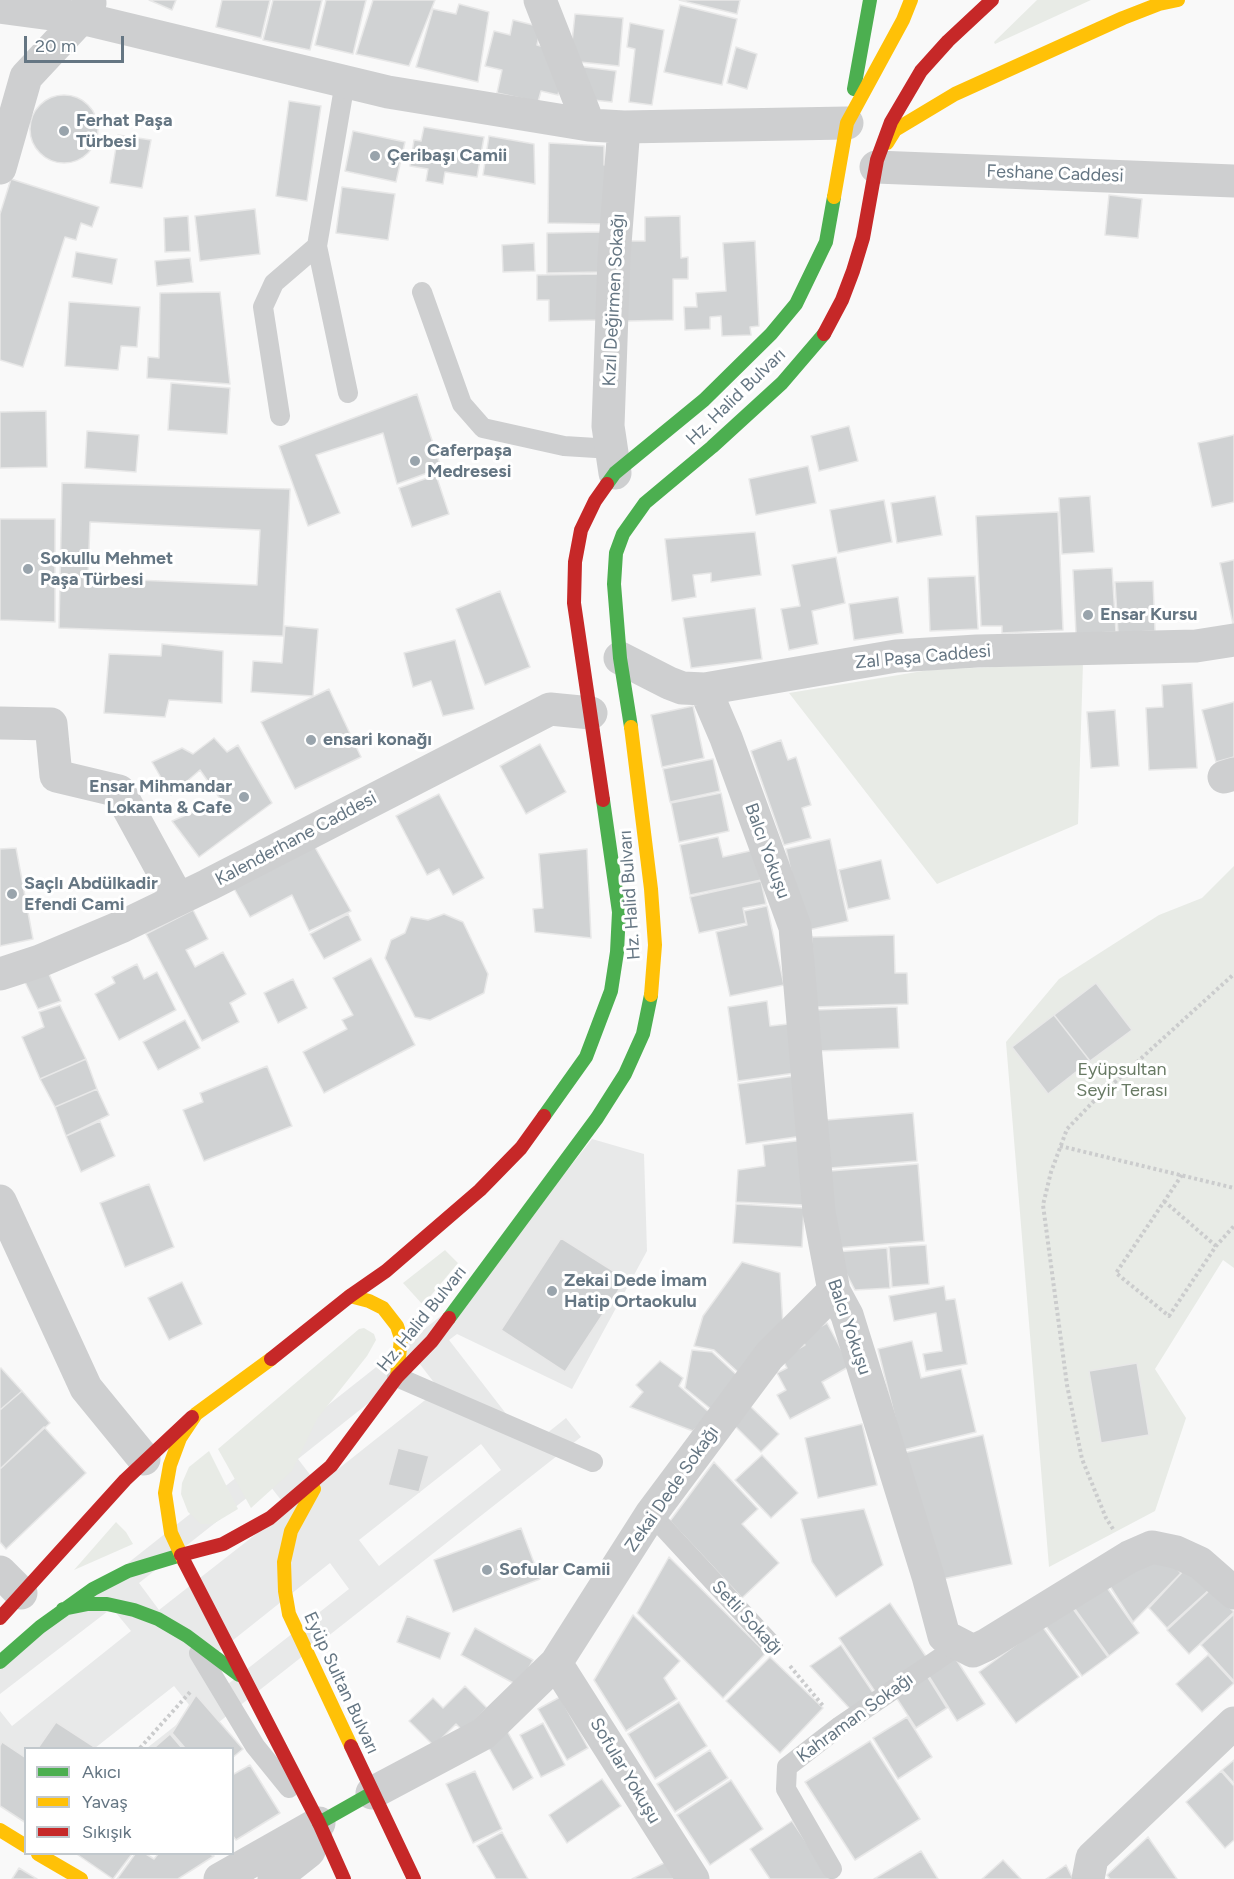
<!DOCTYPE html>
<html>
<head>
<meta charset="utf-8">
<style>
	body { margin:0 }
	#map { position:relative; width:1234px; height:1879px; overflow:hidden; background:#f9f9f9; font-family:Figtree,sans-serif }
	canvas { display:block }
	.legend { position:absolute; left:24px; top:1747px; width:210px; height:108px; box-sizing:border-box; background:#fff; border:2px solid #c1c8cd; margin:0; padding:8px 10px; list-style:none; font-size:18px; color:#657683 }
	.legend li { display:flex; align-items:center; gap:12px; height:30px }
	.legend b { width:30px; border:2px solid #c1c8cd }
	.scale { position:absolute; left:24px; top:36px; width:100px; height:27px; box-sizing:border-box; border:3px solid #657683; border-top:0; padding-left:8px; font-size:18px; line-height:21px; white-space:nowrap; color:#657683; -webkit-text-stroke:4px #fff; paint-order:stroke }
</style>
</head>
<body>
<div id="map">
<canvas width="1234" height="1879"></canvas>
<ul class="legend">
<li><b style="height:8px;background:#4caf50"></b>Akıcı</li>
<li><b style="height:8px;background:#ffc107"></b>Yavaş</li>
<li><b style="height:8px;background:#c62828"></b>Sıkışık</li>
</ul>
<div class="scale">20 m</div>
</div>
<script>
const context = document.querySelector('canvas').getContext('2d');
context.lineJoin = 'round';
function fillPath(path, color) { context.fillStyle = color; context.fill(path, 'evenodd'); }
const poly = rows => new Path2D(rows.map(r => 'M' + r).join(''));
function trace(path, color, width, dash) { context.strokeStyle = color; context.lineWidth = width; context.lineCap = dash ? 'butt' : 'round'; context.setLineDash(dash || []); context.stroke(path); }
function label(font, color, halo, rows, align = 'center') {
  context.font = font + ' Figtree,sans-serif'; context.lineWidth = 6; context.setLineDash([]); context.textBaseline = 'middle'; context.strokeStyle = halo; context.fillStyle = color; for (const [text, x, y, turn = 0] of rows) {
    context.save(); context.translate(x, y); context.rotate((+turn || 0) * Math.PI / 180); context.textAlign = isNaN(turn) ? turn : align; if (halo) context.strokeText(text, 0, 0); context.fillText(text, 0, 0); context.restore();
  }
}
fillPath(poly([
	[592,1139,644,1154,647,1251,572,1389,457,1334,449,1340,531,1446,566,1418,581,1437,186,1748,147,1748,194,1711,174,1686,95,1748,26,1748,25,1799,0,1766,0,1711,12,1726,131,1631,112,1608,0,1694,0,1664,470,1293],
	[419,1363,439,1389,318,1485,298,1459],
	[481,1444,501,1470,379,1566,359,1540],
	[267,1482,288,1509,159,1610,139,1583],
	[330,1563,349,1589,223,1688,203,1664]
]), '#e8e9e9');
fillPath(poly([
	[1037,0,1091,0,995,44,994,42],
	[1083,663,1078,824,937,884,789,693,929,670],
	[1234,866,1234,1268,1223,1260,1155,1369,1186,1418,1155,1511,1049,1567,1006,1042,1059,979,1159,915,1202,898],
	[445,1250,458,1263,423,1305,403,1283],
	[364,1328,374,1334,376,1340,367,1356,317,1419,292,1471,251,1508,218,1449,359,1329],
	[209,1451,238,1509,213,1524,201,1524,188,1512,181,1494,182,1483,189,1467],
	[116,1522,126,1532,133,1544,74,1570]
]), '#e8ebe6');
const building = poly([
	[149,0,176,0,172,10,149,0],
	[222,0,270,0,261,38,216,27,222,0],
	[273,0,322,0,310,50,263,40,273,0],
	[326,0,366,0,353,54,315,45,326,0],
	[373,0,435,0,409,66,356,54,373,0],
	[679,0,740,0,737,14,679,0],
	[459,4,489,12,478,82,416,67,433,9,456,14,459,4],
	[680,5,737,19,722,85,664,72,680,5],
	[575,14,623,18,619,66,570,61,575,14],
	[513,20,541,27,537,45,555,50,565,66,558,95,541,91,538,102,497,93,502,70,485,66,494,31,510,35,513,20],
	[630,23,664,30,652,105,629,102,635,49,627,47,630,23],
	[736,47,757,54,747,89,727,83,736,47],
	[577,66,616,71,612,102,584,99,577,66],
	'30 129a34 34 0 1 1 68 0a34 34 0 1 1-68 0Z',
	[289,101,321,106,307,201,276,196,289,101],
	[424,127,484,137,477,177,445,172,443,184,426,181,428,169,410,166,414,140,421,141,424,127],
	[353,131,405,142,396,182,345,171,353,131],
	[118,135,151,140,142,188,110,183,118,135],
	[489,136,534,144,535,184,483,175,489,136],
	[549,143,604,146,604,165,612,165,602,224,548,223,549,143],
	[11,179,99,207,92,227,81,223,76,240,65,237,23,367,0,360,0,214,11,179],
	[342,187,395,194,388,240,336,233,342,187],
	[1109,195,1142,199,1138,238,1105,235,1109,195],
	[255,209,260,254,200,261,195,216,255,209],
	[188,216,190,251,165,252,164,218,188,216],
	[680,216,681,258,688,257,688,279,673,279,673,320,627,321,625,241,645,241,645,217,680,216],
	[601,232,602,272,547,273,547,233,601,232],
	[755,241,759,326,750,327,751,335,722,336,721,316,710,317,710,329,685,330,684,307,697,307,696,293,726,291,723,243,755,241],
	[534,243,535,271,503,272,502,245,534,243],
	[76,252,117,259,112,284,72,277,76,252],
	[190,258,193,282,157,286,155,261,190,258],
	[601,274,603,320,549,321,549,300,537,300,537,275,601,274],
	[220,292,230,384,147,378,148,357,159,358,160,293,220,292],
	[69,302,140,307,137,347,121,346,118,370,65,366,69,302],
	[171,383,230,388,227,434,168,430,171,383],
	[417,394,441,468,397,484,383,433,316,455,340,513,308,526,279,446,417,394],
	[46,411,47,467,0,468,0,412,46,411],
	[849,426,858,461,819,471,811,436,849,426],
	[87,431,139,435,136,472,85,468,87,431],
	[1234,435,1234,502,1212,507,1198,443,1234,435],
	[808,466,816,503,756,515,749,479,808,466],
	[436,475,449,514,412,527,399,488,436,475],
	[62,483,290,489,283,636,59,628,62,483],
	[90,522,260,530,257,585,88,578,90,522],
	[935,496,942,535,897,543,891,503,935,496],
	[1090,496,1094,552,1062,554,1059,498,1090,496],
	[884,500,892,542,838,553,830,510,884,500],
	[1058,512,1063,630,1002,633,1002,626,981,626,976,516,1058,512],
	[0,519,55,519,55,622,0,620,0,519],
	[755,532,761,575,711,582,711,573,693,575,696,597,672,601,665,539,755,532],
	[836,557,845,603,812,611,818,644,789,650,781,609,800,606,792,565,836,557],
	[1234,560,1234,624,1233,624,1220,563,1234,560],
	[1112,568,1116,632,1076,634,1073,570,1112,568],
	[975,576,978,629,930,631,928,578,975,576],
	[1153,581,1155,631,1118,633,1115,582,1153,581],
	[500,591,530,667,485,685,456,609,500,591],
	[898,597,903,633,854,640,849,604,898,597],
	[755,608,762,659,691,668,683,618,755,608],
	[285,626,318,629,313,696,251,692,253,661,282,663,285,626],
	[455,640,474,709,443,716,431,681,413,687,404,653,455,640],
	[162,644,223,651,222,703,169,700,165,717,104,713,109,654,161,656,162,644],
	[1192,683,1197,768,1149,770,1146,708,1163,707,1162,685,1192,683],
	[329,689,361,757,295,789,261,722,329,689],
	[1234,702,1234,757,1216,762,1202,710,1234,702],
	[693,706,704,758,662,767,651,715,693,706],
	[1115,710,1119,766,1091,768,1087,712,1115,710],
	[214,738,227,752,238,745,272,803,199,857,172,821,221,800,200,770,171,795,152,762,182,748,193,754,214,738],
	[781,740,788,760,796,757,811,805,802,808,811,838,784,845,751,751,781,740],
	[540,744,566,792,526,814,500,766,540,744],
	[713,759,720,791,670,802,663,769,713,759],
	[721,793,729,831,679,842,671,803,721,793],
	[439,794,484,878,453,895,439,869,427,875,396,816,439,794],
	[718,837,723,857,754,850,761,880,690,895,680,845,718,837],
	[830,839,848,921,804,931,786,849,830,839],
	[312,842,351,911,309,931,292,895,250,917,232,885,312,842],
	[16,848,33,939,0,946,0,849,16,848],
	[587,849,591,938,535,932,533,909,543,908,539,854,587,849],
	[881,860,890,899,848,909,839,870,881,860],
	[761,881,766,904,743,908,746,923,699,933,690,897,761,881],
	[767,906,784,985,730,996,716,932,747,925,744,911,767,906],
	[193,910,208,939,186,950,195,967,223,952,246,994,230,1003,239,1022,202,1041,146,934,193,910],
	[348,914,361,940,324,959,310,934,348,914],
	[444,914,463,922,488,974,484,993,430,1020,415,1017,385,958,391,940,405,933,411,917,428,920,444,914],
	[894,935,895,973,907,973,908,1004,814,1007,812,937,894,935],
	[371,958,415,1045,324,1093,303,1052,347,1029,342,1020,353,1015,333,978,371,958],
	[137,964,144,979,157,972,176,1010,119,1040,95,994,115,983,112,977,137,964],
	[48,972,61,1001,38,1009,25,982,48,972],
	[293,979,307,1008,278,1023,264,993,293,979],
	[1096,983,1132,1030,1090,1061,1054,1015,1096,983],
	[767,1001,770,1026,788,1024,795,1073,738,1081,728,1007,767,1001],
	[60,1005,86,1059,40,1079,22,1037,44,1027,39,1012,60,1005],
	[897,1007,899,1048,816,1051,814,1010,897,1007],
	[1054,1015,1090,1061,1048,1094,1012,1047,1054,1015],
	[185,1020,200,1048,158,1070,143,1042,185,1020],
	[86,1059,97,1089,55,1107,40,1079,86,1059],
	[267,1066,292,1126,204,1161,183,1110,203,1102,200,1093,267,1066],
	[795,1076,803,1136,746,1144,738,1084,795,1076],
	[97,1089,109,1115,66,1136,55,1107,97,1089],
	[913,1113,917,1161,830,1168,826,1120,913,1113],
	[100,1121,115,1156,81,1172,66,1136,100,1121],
	[804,1140,805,1205,736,1202,738,1170,765,1166,763,1145,804,1140],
	[918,1164,924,1241,836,1248,830,1171,918,1164],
	[149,1184,174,1247,125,1267,100,1203,149,1184],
	[736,1204,804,1208,802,1247,733,1243,736,1204],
	[561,1238,626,1279,565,1372,501,1330,561,1238],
	[926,1245,929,1284,892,1287,889,1247,926,1245],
	[887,1248,890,1288,855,1290,835,1252,887,1248],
	[742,1262,780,1273,783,1326,740,1374,714,1350,694,1346,703,1316,742,1262],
	[182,1282,202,1324,169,1340,148,1298,182,1282],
	[944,1286,946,1300,955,1299,967,1364,926,1371,923,1354,942,1351,936,1313,894,1321,889,1296,944,1286],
	[827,1323,850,1366,822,1382,830,1398,790,1419,777,1395,786,1390,777,1373,787,1368,782,1358,805,1345,801,1337,827,1323],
	[912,1341,921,1378,961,1369,976,1432,903,1450,878,1349,912,1341],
	[692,1350,712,1352,740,1378,712,1410,685,1388,692,1350],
	[660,1361,683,1378,679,1386,710,1413,693,1431,630,1407,643,1392,636,1385,660,1361],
	[1137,1363,1149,1435,1101,1443,1089,1371,1137,1363],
	[1,1368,22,1391,0,1410,0,1369,1,1368],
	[22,1391,50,1423,0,1469,0,1410,22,1391],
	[750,1406,779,1434,761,1452,732,1423,750,1406],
	[862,1424,877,1485,818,1498,805,1438,862,1424],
	[44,1427,86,1473,6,1549,0,1542,0,1469,44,1427],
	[983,1435,1012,1564,938,1580,903,1453,983,1435],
	[398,1448,429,1456,419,1492,388,1485,398,1448],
	[762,1455,798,1493,771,1518,735,1480,762,1455],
	[714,1462,758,1509,742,1524,779,1563,742,1598,670,1521,714,1462],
	[864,1509,883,1565,836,1597,812,1562,801,1519,864,1509],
	[521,1528,540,1579,453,1612,434,1560,521,1528],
	[1156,1548,1181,1573,1133,1622,1106,1580,1156,1548],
	[669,1557,766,1653,723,1698,637,1613,669,1557],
	[1187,1567,1210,1589,1167,1628,1149,1608,1187,1567],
	[1103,1582,1139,1633,1109,1656,1072,1605,1103,1582],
	[1211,1589,1234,1612,1189,1654,1167,1630,1211,1589],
	[890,1603,927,1658,876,1693,839,1638,890,1603],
	[1071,1606,1108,1657,1082,1676,1045,1625,1071,1606],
	[1234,1614,1234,1681,1201,1645,1234,1614],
	[633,1615,680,1661,664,1678,677,1699,626,1731,594,1680,633,1615],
	[407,1616,450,1633,440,1659,397,1642,407,1616],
	[1042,1626,1079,1677,1016,1723,979,1672,1042,1626],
	[475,1628,533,1660,519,1686,461,1655,475,1628],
	[841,1645,874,1694,851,1710,810,1666,841,1645],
	[952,1653,985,1704,957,1721,925,1670,952,1653],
	[1208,1655,1234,1683,1202,1712,1176,1684,1208,1655],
	[770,1657,823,1708,780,1753,726,1701,770,1657],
	[924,1671,947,1708,916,1728,892,1691,924,1671],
	[465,1686,487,1708,464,1732,456,1724,434,1746,409,1721,433,1698,443,1708,465,1686],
	[196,1695,243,1749,232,1758,232,1748,185,1748,172,1733,196,1695],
	[560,1697,588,1748,567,1760,538,1709,560,1697],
	[679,1702,707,1746,655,1779,628,1734,679,1702],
	[907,1717,932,1757,898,1779,873,1738,907,1717],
	[56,1722,96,1748,38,1748,56,1722],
	[543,1723,565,1765,541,1777,520,1735,543,1723],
	[506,1729,533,1778,513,1790,485,1741,506,1729],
	[170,1734,182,1748,154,1748,170,1734],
	[870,1741,920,1819,855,1860,805,1782,870,1741],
	[2,1742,26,1758,26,1823,0,1806,0,1746,2,1742],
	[710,1750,728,1778,675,1812,657,1784,710,1750],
	[1234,1760,1234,1783,1222,1770,1234,1760],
	[250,1765,280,1813,236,1840,232,1835,232,1775,250,1765],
	[475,1771,502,1829,473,1843,446,1784,475,1771],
	[1221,1771,1234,1786,1234,1840,1225,1848,1186,1802,1221,1771],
	[602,1779,621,1806,567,1843,549,1815,602,1779],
	[731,1780,763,1829,710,1865,677,1815,731,1780],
	[792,1821,831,1879,770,1879,750,1849,792,1821],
	[502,1832,528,1879,496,1879,477,1846,502,1832],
	[1148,1837,1177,1879,1110,1879,1107,1875,1148,1837],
	[921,1851,938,1879,874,1879,921,1851],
	[80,1854,132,1854,113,1879,78,1855,80,1854],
	[135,1854,146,1854,154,1859,158,1854,210,1854,214,1856,178,1879,117,1879,135,1854],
	[1003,1860,1021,1879,982,1879,1003,1860],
	[666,1862,677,1879,632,1879,666,1862],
	[1066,1865,1073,1879,1046,1879,1066,1865],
	[19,1868,37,1879,12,1879,19,1868]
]);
fillPath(building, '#d0d2d3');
trace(building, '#e8e8e8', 1.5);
trace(poly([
	[1060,1146,1234,1188],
	[1182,1175,1116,1273,1169,1316,1216,1246,1234,1226],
	[1164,1201,1216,1246],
	[1113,1529,1106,1518,1082,1459,1067,1385,1043,1205,1051,1172,1067,1129,1093,1102,1234,974],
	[790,1666,824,1707],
	[140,1748,191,1691]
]), '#cbcccd', 4, [3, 3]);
trace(poly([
	[345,82,317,246,348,393],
	[422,292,462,404,483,428,564,446,612,449],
	[280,416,263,307,274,283,317,246],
	[397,1377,593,1462],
	[651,1514,773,1646],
	[199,1653,255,1746,289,1788],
	[832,1869,786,1789,787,1767,840,1726,959,1645]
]), '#cecfd0', 20);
trace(poly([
	[540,0,589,125],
	[0,7,81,18,388,92,589,125,624,127,847,123],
	[876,167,1234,181],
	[0,168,26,77,81,18,90,3],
	[615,473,608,426,614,257,624,127],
	[620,658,669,683,682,688,705,689,896,656,977,651,1196,646,1234,640],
	[705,689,726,738,795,927,819,1212,834,1291,847,1315,928,1576,944,1636,973,1651,986,1645,1129,1557,1152,1547,1176,1552,1200,1563,1234,1593],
	[0,723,51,724,56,776,119,791,178,899],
	[1224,777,1234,774],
	[0,974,40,961,123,926,208,885,550,709,591,713],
	[0,1201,86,1388,144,1459],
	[0,1572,21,1593],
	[556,1663,693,1879],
	[372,1793,483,1734,556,1663,651,1514,769,1356,834,1291],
	[220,1879,319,1823],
	[274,1879,309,1851,316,1830],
	[1088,1879,1092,1858,1234,1723]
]), '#cecfd0', 33);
trace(poly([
	[854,89,870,0],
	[607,484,615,473,704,400,771,334,796,304,826,242,834,197],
	[631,727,620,658,614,584,616,553,623,534,645,503,712,447,782,383,824,334],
	[544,1116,586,1057,611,991,617,952,619,912,603,800],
	[449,1318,597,1118,625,1074,643,1034,651,995],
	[63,1609,88,1604,107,1604,134,1610,158,1619,187,1636,239,1675],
	[0,1662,40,1627,93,1589,128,1571,181,1555],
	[319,1823,372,1793]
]), '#4caf50', 14);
trace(poly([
	[887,143,895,130,955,94,1123,18,1159,4,1178,0],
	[834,197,847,123,903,20,911,0],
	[631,727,651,889,655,945,651,995],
	[350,1296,369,1301,383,1308,397,1326,401,1338,397,1377],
	[314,1489,291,1531,284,1562,285,1591,289,1614,351,1746],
	[184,1561,171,1533,165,1493,170,1465,180,1438,196,1414,271,1359],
	[0,1830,26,1846],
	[38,1854,81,1879]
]), '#ffc107', 14);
trace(poly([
	[824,334,842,300,853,271,863,238,877,160,891,122,921,71,948,41,992,0],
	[603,800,574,603,575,562,581,530,595,501,607,484],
	[271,1359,350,1296,386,1271,480,1190,521,1148,544,1116],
	[181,1555,223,1544,270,1518,331,1466,397,1377,432,1341,449,1318],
	[184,1561,319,1823,344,1879],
	[0,1618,125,1480,192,1417],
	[351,1746,414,1879]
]), '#c62828', 14);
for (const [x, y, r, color] of [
	[64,131,6,"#99a4ac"],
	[375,156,6,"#99a4ac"],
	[415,461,6,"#99a4ac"],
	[28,569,6,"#99a4ac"],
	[1088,615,6,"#99a4ac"],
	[311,740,6,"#99a4ac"],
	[244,797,6,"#99a4ac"],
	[12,894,6,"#99a4ac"],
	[552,1291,6,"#99a4ac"],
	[487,1570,6,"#99a4ac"]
]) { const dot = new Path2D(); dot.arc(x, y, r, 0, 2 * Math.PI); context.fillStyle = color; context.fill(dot); trace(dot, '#fff', 2); }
label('bold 18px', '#657683', '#fff', [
	["Ferhat Paşa",76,121],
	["Türbesi",76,142],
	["Çeribaşı Camii",387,156],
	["Caferpaşa",427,451],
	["Medresesi",427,472],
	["Sokullu Mehmet",40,559],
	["Paşa Türbesi",40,580],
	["Ensar Kursu",1100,615],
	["ensari konağı",323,740],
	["Ensar Mihmandar",232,787,"right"],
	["Lokanta & Cafe",232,808,"right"],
	["Saçlı Abdülkadir",24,884],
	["Efendi Cami",24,905],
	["Zekai Dede İmam",564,1281],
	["Hatip Ortaokulu",564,1302],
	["Sofular Camii",499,1570]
], 'left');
label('18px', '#657683', '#fff', [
	["Feshane Caddesi",1055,174,2],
	["Kızıl Değirmen Sokağı",614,300,-87],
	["Hz. Halid Bulvarı",736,397,-44],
	["Zal Paşa Caddesi",923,657,-5],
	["Kalenderhane Caddesi",296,839,-28],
	["Balcı Yokuşu",767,851,70],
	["Hz. Halid Bulvarı",630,895,-94],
	["Hz. Halid Bulvarı",422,1319,-51],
	["Balcı Yokuşu",849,1327,71],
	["Zekai Dede Sokağı",672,1489,-55],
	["Setli Sokağı",747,1618,47],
	["Eyüp Sultan Bulvarı",341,1683,65],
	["Kahraman Sokağı",855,1718,-36],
	["Sofular Yokuşu",625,1771,59]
]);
label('18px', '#687a64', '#fff', [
	["Eyüpsultan",1122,1070],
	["Seyir Terası",1122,1091]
]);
</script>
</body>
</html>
